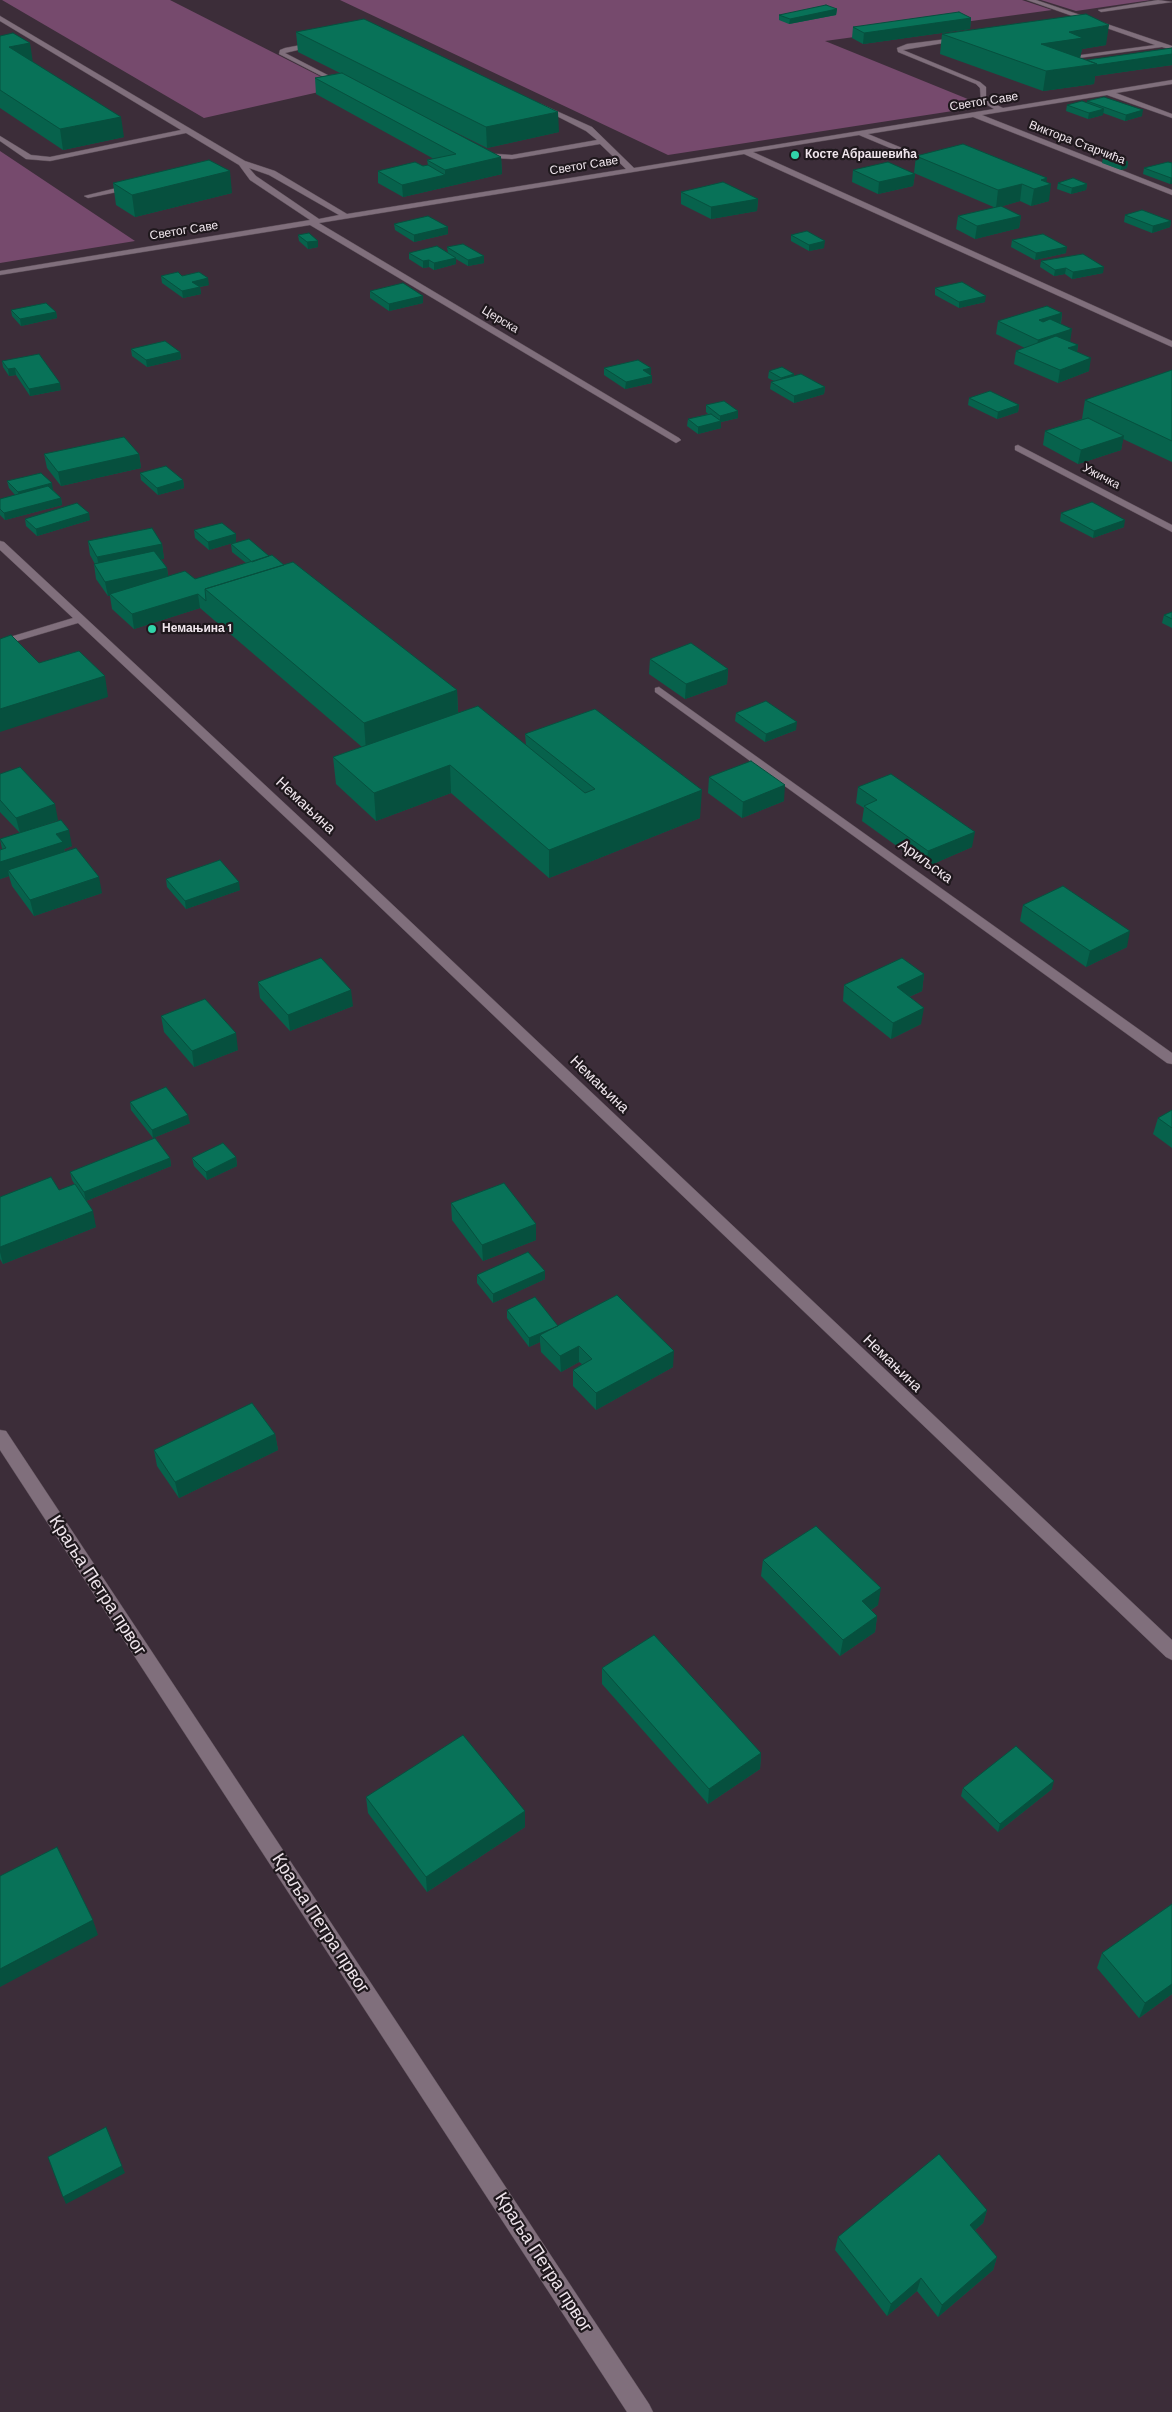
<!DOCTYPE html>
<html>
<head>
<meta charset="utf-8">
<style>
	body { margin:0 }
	canvas { display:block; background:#3c2d39 }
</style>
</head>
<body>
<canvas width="1172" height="2412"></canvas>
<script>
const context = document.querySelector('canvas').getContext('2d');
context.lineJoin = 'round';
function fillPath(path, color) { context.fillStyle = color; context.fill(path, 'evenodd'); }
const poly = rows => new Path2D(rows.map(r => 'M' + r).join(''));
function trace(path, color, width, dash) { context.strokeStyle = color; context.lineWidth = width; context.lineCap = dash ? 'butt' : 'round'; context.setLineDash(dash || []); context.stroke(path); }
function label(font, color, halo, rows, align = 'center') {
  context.font = font + ' "DM Sans",sans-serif'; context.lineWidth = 4.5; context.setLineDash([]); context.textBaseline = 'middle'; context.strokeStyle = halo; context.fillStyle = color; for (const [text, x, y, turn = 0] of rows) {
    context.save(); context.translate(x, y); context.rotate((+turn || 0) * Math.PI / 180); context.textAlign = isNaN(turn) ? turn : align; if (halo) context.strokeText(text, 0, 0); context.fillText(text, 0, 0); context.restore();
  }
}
fillPath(poly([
	[2,0,170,0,341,87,204,118],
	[340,0,1022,0,1052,10,825,41,985,106,668,155],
	[1041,0,1151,0,1076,11],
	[0,151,135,241,0,263]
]), '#764a6d');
const minor = poly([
	[1027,0,1036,0,1172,46,1172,50,1162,47,1079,58,1081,55,1155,45,1027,0],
	[1158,0,1172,2,1101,12,1098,10,1158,0],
	[0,16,245,161,275,171,347,214,626,169,600,144,512,159,478,157,477,155,481,153,512,155,597,140,586,131,539,107,541,104,592,127,634,168,994,109,981,101,980,88,976,84,898,52,897,48,907,44,963,37,961,40,903,50,980,82,986,87,986,100,1003,108,1172,80,1172,84,1116,93,1172,114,1172,118,1107,95,982,115,1172,190,1172,195,973,117,868,134,936,162,937,164,933,166,859,135,753,152,1172,341,1172,347,744,154,319,223,679,438,681,440,676,443,310,225,0,275,0,271,310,220,250,180,239,165,186,133,50,161,26,159,0,141,0,136,31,155,50,157,181,130,0,21,0,16],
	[249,168,269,175,339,215,319,219,256,176,249,168],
	[317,42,319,45,285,53,345,84,345,86,341,86,279,54,280,50,285,48,317,42],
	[133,184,137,186,136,188,88,198,84,196,133,184],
	[1018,445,1172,525,1172,532,1015,450,1015,446,1018,445],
	[0,541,4,542,324,840,1172,1640,1172,1660,1166,1657,316,846,78,623,0,646,0,640,73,618,0,550,0,541],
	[659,687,1172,1053,1172,1064,1167,1063,655,692,655,688,659,687],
	[0,1430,6,1431,649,2404,653,2412,627,2412,0,1450,0,1430]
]);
trace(minor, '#584b55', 1);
fillPath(minor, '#806f7c');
fillPath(poly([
	[837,9,836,15,789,24,779,20,779,15],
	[971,18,970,29,863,44,852,38,853,27],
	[296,32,559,132,487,148,407,108,501,157,502,174,403,197,378,183,378,171,423,166,428,165,427,160,434,159,316,94,315,78,340,73,298,52],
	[942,34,1106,45,1082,49,1080,58,1087,60,1172,48,1172,65,1095,76,1094,84,1043,91,940,54],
	[0,36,33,62,124,137,63,150,0,108],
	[1087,101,1142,116,1125,121,1103,113,1103,115,1088,119,1066,111,1067,105,1087,103],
	[916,156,1047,182,1049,201,1031,206,1020,201,999,207,1021,216,1019,228,975,239,956,229,958,216,996,208,914,173],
	[1103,157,1128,162,1127,168,1121,170,1102,163],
	[1168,162,1172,184,1170,184,1143,174,1144,168],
	[853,170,915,174,913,186,878,194,852,182],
	[113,183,232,193,135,217,116,205],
	[1058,183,1087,184,1086,190,1071,194,1057,189],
	[681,192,758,199,757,211,711,219,681,204],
	[1125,215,1171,221,1170,227,1152,233,1124,222],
	[394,224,448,234,414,242,395,230],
	[298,235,318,247,308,249,299,241],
	[791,235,824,248,809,251,791,241],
	[1012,240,1066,253,1035,260,1011,247],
	[447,247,484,263,468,266,456,259,456,264,434,270,429,267,423,268,409,259,409,253,448,253],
	[1041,261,1103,273,1072,279,1065,274,1054,276,1040,267],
	[161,276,182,276,209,285,200,287,201,294,183,298,162,283],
	[935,288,985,302,959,308,935,295],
	[370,291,423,303,389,311,370,298],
	[11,310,56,312,57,318,21,326,12,316],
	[1062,313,1061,324,1070,342,1078,345,1077,352,1089,371,1058,383,1014,364,1016,351,1025,348,996,334,998,321],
	[131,349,180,352,181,359,147,367,132,356],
	[2,361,61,390,30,396,16,375,9,376,3,367],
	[604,368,651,375,652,383,625,389,604,375],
	[1172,370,1172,462,1123,439,1121,450,1078,464,1043,445,1045,431,1082,419,1085,400],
	[769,371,794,374,794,376,825,387,824,394,794,403,770,389,771,382,774,381,768,378],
	[969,398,1019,405,1018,412,997,419,968,405],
	[706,405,738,418,721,422,721,428,698,434,687,426,688,419,708,414,706,412],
	[44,454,139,454,141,468,61,486,47,468],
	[140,473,183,480,184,488,158,495,141,480],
	[7,481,53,490,61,498,62,505,5,520,0,515,0,499,15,495,9,488],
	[1061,513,1124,527,1093,538,1060,521],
	[25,519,90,520,37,536,26,526],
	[194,530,236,542,209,550,195,538],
	[88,541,162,544,164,559,161,559,167,568,168,576,195,579,246,563,232,552,231,544,269,556,284,565,457,690,458,713,526,745,525,734,700,818,549,878,451,793,376,821,336,784,333,757,362,747,200,608,134,629,112,609,110,596,108,596,96,579,94,564,95,564,90,555],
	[1172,612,1172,628,1162,623,1164,615],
	[650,659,728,669,727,684,685,699,649,674],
	[736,713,796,730,765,742,735,721],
	[0,774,58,820,32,829,72,846,64,849,65,852,102,893,34,916,12,886,9,876,0,879,0,850,2,849,0,839,20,833,0,812],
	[709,777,784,801,742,818,708,793],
	[858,787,972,847,926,867,862,821,864,808,856,803],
	[166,879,240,890,186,909,167,887],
	[1023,905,1127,947,1086,967,1020,921],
	[924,974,922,991,909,997,921,1024,891,1039,843,1001,844,985],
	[258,982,353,1006,290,1031,260,998],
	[161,1016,238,1050,194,1067,164,1032],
	[130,1102,190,1123,153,1138,131,1110],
	[1172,1110,1172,1148,1153,1134,1158,1118],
	[236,1157,237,1166,207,1180,194,1166,192,1158],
	[170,1158,171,1166,86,1201,96,1227,3,1264,0,1259,0,1197,59,1190,75,1185,72,1180,70,1172],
	[451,1203,536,1224,536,1240,483,1261,452,1220],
	[545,1271,545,1279,493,1303,477,1283,477,1275],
	[507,1310,557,1326,673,1367,596,1410,573,1386,573,1370,582,1364,579,1362,561,1372,541,1352,540,1342,529,1347,507,1318],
	[275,1434,278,1450,179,1498,157,1466,154,1450],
	[763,1560,878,1605,871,1610,877,1616,875,1632,840,1656,761,1576],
	[602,1668,761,1753,760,1769,708,1804,602,1684],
	[963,1788,1052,1789,998,1832,961,1796],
	[366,1797,525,1811,525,1827,427,1892,368,1813],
	[1172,1904,1172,1994,1139,2018,1097,1968,1102,1953],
	[987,2210,983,2223,975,2230,997,2257,993,2270,938,2317,917,2291,887,2316,835,2250,838,2237]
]), '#07624c');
fillPath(poly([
	[837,9,836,15,789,24,790,19],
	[971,18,970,29,863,44,864,33],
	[1109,25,1106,45,1082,49,1080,58,1041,44,1069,32],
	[30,43,33,63,9,47],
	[1172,54,1172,65,1095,76,1094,84,1043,91,1046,71],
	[1104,109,1103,115,1088,119,1089,113],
	[1143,110,1142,116,1125,121,1126,115],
	[558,112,559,132,487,148,486,127],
	[121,117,124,137,63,150,60,129],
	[501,157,502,174,403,197,402,185,445,175,445,170],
	[1128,162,1127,168,1121,170,1122,163],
	[230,171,232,193,135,217,132,195],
	[915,174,913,186,878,194,879,182],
	[1047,178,1046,185,1051,184,1049,201,1031,206,1034,189,1041,180],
	[1171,178,1172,178,1172,184,1170,184],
	[1022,184,1020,201,996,208,998,190],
	[1087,184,1086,190,1071,194,1072,188],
	[758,199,757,211,711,219,711,207],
	[1021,216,1019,228,975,239,977,226],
	[1171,221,1170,227,1152,233,1153,226],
	[448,227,448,234,414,242,414,235],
	[318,241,318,247,308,249,307,242],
	[825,241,824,248,809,251,809,245],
	[1067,247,1066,253,1035,260,1036,253],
	[484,256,484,263,468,266,468,260],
	[456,258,456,264,434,270,434,263],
	[429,260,429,267,423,268,423,261],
	[1104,267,1103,273,1072,279,1073,272],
	[1066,268,1065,274,1054,276,1055,270],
	[208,278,209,285,193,288,192,282],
	[200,287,201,294,183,298,182,291],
	[423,296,423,303,389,311,389,304],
	[986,296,985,302,959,308,959,302],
	[56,312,57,318,21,326,20,319],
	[1062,313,1060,326,1037,333,1039,320],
	[1072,329,1070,343,1036,353,1038,340],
	[1078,345,1076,358,1068,348],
	[180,352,181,359,147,367,146,360],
	[1091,358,1089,371,1058,383,1060,370],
	[15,368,16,375,9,376,8,369],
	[651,368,651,375,643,370],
	[794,374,794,381,780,385,781,378],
	[652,376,652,383,625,389,626,382],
	[60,383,61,390,30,396,29,389],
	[825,387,824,394,794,403,794,396],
	[1019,405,1018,412,997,419,998,412],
	[738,411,738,418,721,422,721,428,698,434,698,427,720,421,720,416],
	[1124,436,1121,450,1078,464,1081,450],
	[139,454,141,468,61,486,58,472],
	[183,480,184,488,158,495,157,488],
	[52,483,53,490,19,499,18,492],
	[61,498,62,505,5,520,4,513],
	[89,513,90,520,37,536,36,529],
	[1125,520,1124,527,1093,538,1094,531],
	[236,534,236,542,209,550,208,542],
	[162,544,164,559,100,571,97,557],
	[167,568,169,583,110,594,110,596,108,596,105,582],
	[198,594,200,608,134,629,132,614],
	[728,669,727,684,685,699,686,684],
	[105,676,108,697,0,732,0,709],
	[457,690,458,717,366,750,364,723],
	[797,722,796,730,765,742,766,734],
	[450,765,451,793,376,821,374,793],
	[785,785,784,801,742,818,743,802],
	[702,790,700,818,549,878,549,850],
	[55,804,58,820,20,833,16,818],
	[69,830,72,846,64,849,66,858,8,870,9,876,0,879,0,862,56,834],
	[975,832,972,847,926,867,928,851],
	[99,877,102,893,34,916,30,900],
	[239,882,240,890,186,909,185,901],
	[1130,931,1127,947,1086,967,1090,951],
	[924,974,922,991,895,1003,897,987],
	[351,990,353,1006,290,1031,288,1015],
	[924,1008,921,1024,891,1039,893,1023],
	[236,1033,238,1050,194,1067,192,1051],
	[188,1115,190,1123,153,1138,152,1130],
	[236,1157,237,1166,207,1180,206,1172],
	[170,1158,171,1166,86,1201,84,1192],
	[93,1211,96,1227,3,1264,0,1252,0,1247],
	[536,1224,536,1240,483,1261,482,1245],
	[545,1271,545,1279,493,1303,493,1294],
	[558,1326,540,1335,540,1342,529,1347,529,1338],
	[579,1346,579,1362,561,1372,560,1356],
	[674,1351,673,1367,596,1410,596,1393],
	[275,1434,278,1450,179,1498,175,1482],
	[881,1588,878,1605,860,1617,862,1601],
	[877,1616,875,1632,840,1656,843,1640],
	[761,1753,760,1769,708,1804,709,1789],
	[1054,1781,1052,1789,998,1832,1000,1824],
	[525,1811,525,1827,427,1892,426,1877],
	[93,1920,98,1935,0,1987,0,1969],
	[1172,1984,1172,1994,1139,2018,1145,2003],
	[122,2166,125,2173,66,2204,63,2197],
	[987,2210,983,2223,966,2238,970,2225],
	[997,2257,993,2270,938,2317,942,2305],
	[921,2278,917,2291,887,2316,891,2304]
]), '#06503e');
const building = poly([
	[826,5,837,9,790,19,779,15,826,5],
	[959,12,971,18,864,33,853,27,959,12],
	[1086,14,1109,25,1069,32,1083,38,1041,44,1097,64,1046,71,942,34,1086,14],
	[364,19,558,112,486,127,296,32,364,19],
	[13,33,30,43,9,47,121,117,60,129,0,90,0,36,13,33],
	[1172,48,1172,54,1097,65,1097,64,1087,60,1172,48],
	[342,73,501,157,445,170,427,160,456,154,315,78,342,73],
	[1104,97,1143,110,1126,115,1087,101,1104,97],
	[1082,101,1104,109,1089,113,1067,105,1082,101],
	[963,144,1047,178,1041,180,1051,184,1034,189,1022,184,998,190,916,156,963,144],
	[1109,155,1128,162,1122,163,1103,157,1109,155],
	[209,160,230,171,132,195,113,183,209,160],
	[415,162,423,166,428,165,445,175,402,185,378,171,415,162],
	[888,162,915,174,879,182,853,170,888,162],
	[1168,162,1172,163,1172,178,1171,178,1144,168,1168,162],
	[1073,178,1087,184,1072,188,1058,183,1073,178],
	[723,182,758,199,711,207,681,192,723,182],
	[1001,206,1021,216,977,226,958,216,1001,206],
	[1142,210,1171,221,1153,226,1125,215,1142,210],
	[428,216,448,227,414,235,394,224,428,216],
	[807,231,825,241,809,245,791,235,807,231],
	[309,233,318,241,307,242,298,235,309,233],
	[1043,234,1067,247,1036,253,1012,240,1043,234],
	[463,244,484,256,468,260,447,247,463,244],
	[437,246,456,258,434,263,429,260,423,261,409,253,437,246],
	[1083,254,1104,267,1073,272,1066,268,1055,270,1041,261,1083,254],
	[178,272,182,276,199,272,208,278,192,282,200,287,182,291,161,276,178,272],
	[962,282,986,296,959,302,935,288,962,282],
	[403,283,423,296,389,304,370,291,403,283],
	[46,303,56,312,20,319,11,310,46,303],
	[1047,306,1062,313,1039,320,1043,322,1050,319,1072,329,1038,340,998,321,1047,306],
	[1056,336,1078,345,1068,348,1091,358,1060,370,1016,351,1056,336],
	[165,341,180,352,146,360,131,349,165,341],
	[39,354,60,383,29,389,15,368,8,369,2,361,39,354],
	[638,360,651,368,643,370,652,376,626,382,604,368,638,360],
	[782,367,794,374,781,378,769,371,782,367],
	[1172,370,1172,441,1085,400,1172,370],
	[801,374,825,387,794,396,771,382,801,374],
	[990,391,1019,405,998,412,969,398,990,391],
	[724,401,738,411,720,416,706,405,724,401],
	[711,414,721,421,698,427,688,419,711,414],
	[1088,418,1124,436,1081,450,1045,431,1088,418],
	[124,437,139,454,58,472,44,454,124,437],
	[166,466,183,480,157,488,140,473,166,466],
	[41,473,52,483,18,492,7,481,41,473],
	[48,486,61,498,4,513,0,509,0,499,48,486],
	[1092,502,1125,520,1094,531,1061,513,1092,502],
	[77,503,89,513,36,529,25,519,77,503],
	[222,523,236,534,208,542,194,530,222,523],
	[152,528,162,544,97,557,88,541,152,528],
	[249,539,269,556,252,562,231,544,249,539],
	[154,551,167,568,105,582,94,564,154,551],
	[272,555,284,565,205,589,206,601,198,594,132,614,110,594,185,571,195,579,272,555],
	[293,562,457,690,364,723,205,589,293,562],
	[1172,612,1172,619,1164,615,1172,612],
	[11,635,39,663,79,651,105,676,0,709,0,639,11,635],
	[691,643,728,669,686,684,650,659,691,643],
	[766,701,797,722,766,734,736,713,766,701],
	[478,706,585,793,595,789,525,734,595,709,702,790,549,850,450,765,374,793,333,757,478,706],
	[751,761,785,785,743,802,709,777,751,761],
	[20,767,55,804,16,818,0,800,0,774,20,767],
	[891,774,975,832,928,851,864,806,877,800,858,787,891,774],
	[61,820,69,830,56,834,63,842,0,862,0,850,6,848,0,839,61,820],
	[76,848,99,877,30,900,8,870,76,848],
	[220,860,239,882,185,901,166,879,220,860],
	[1063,886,1130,931,1090,951,1023,905,1063,886],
	[321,958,351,990,288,1015,258,982,321,958],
	[902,958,924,974,897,987,924,1008,893,1023,844,985,902,958],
	[205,999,236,1033,192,1051,161,1016,205,999],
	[166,1087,188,1115,152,1130,130,1102,166,1087],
	[1172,1110,1172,1128,1158,1118,1172,1110],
	[155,1138,170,1158,84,1192,70,1172,155,1138],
	[223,1143,236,1157,206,1172,192,1158,223,1143],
	[51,1177,59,1190,75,1184,93,1211,0,1247,0,1197,51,1177],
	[504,1183,536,1224,482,1245,451,1203,504,1183],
	[528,1252,545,1271,493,1294,477,1275,528,1252],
	[617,1295,674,1351,596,1393,573,1370,592,1359,579,1346,560,1356,540,1335,617,1295],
	[535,1297,558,1326,529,1338,507,1310,535,1297],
	[252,1403,275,1434,175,1482,154,1450,252,1403],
	[816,1526,881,1588,862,1601,877,1616,843,1640,763,1560,816,1526],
	[654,1635,761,1753,709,1789,602,1668,654,1635],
	[463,1735,525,1811,426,1877,366,1797,463,1735],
	[1016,1746,1054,1781,1000,1824,963,1788,1016,1746],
	[57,1847,93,1920,0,1969,0,1876,57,1847],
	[1172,1904,1172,1984,1145,2003,1102,1953,1172,1904],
	[106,2127,122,2166,63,2197,48,2157,106,2127],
	[939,2154,987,2210,970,2225,997,2257,942,2305,921,2278,891,2304,838,2237,939,2154]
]);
fillPath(building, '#087258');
trace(building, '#06503e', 1);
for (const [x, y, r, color] of [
	[795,155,5,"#31d4a9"],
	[152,629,5,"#31d4a9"]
]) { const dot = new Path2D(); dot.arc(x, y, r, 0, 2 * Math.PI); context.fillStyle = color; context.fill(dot); trace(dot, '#1f181d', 2); }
label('12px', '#efe5ec', '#1f181d', [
	["Светог Саве",984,102,-9],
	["Виктора Старчића",1077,143,21],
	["Светог Саве",584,166,-9],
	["Светог Саве",184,231,-9],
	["Церска",500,320,31],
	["Ужичка",1101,477,28]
]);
label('bold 12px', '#efe5ec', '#1f181d', [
	["Косте Абрашевића",805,155],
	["Немањина 1",162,629]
], 'left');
label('15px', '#efe5ec', '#1f181d', [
	["Немањина",305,806,43],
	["Ариљска",925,862,36],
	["Немањина",599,1085,44],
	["Немањина",892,1364,44]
]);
label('18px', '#efe5ec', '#1f181d', [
	["Краља Петра првог",97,1586,57],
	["Краља Петра првог",320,1924,57],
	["Краља Петра првог",543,2263,57]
]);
</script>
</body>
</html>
